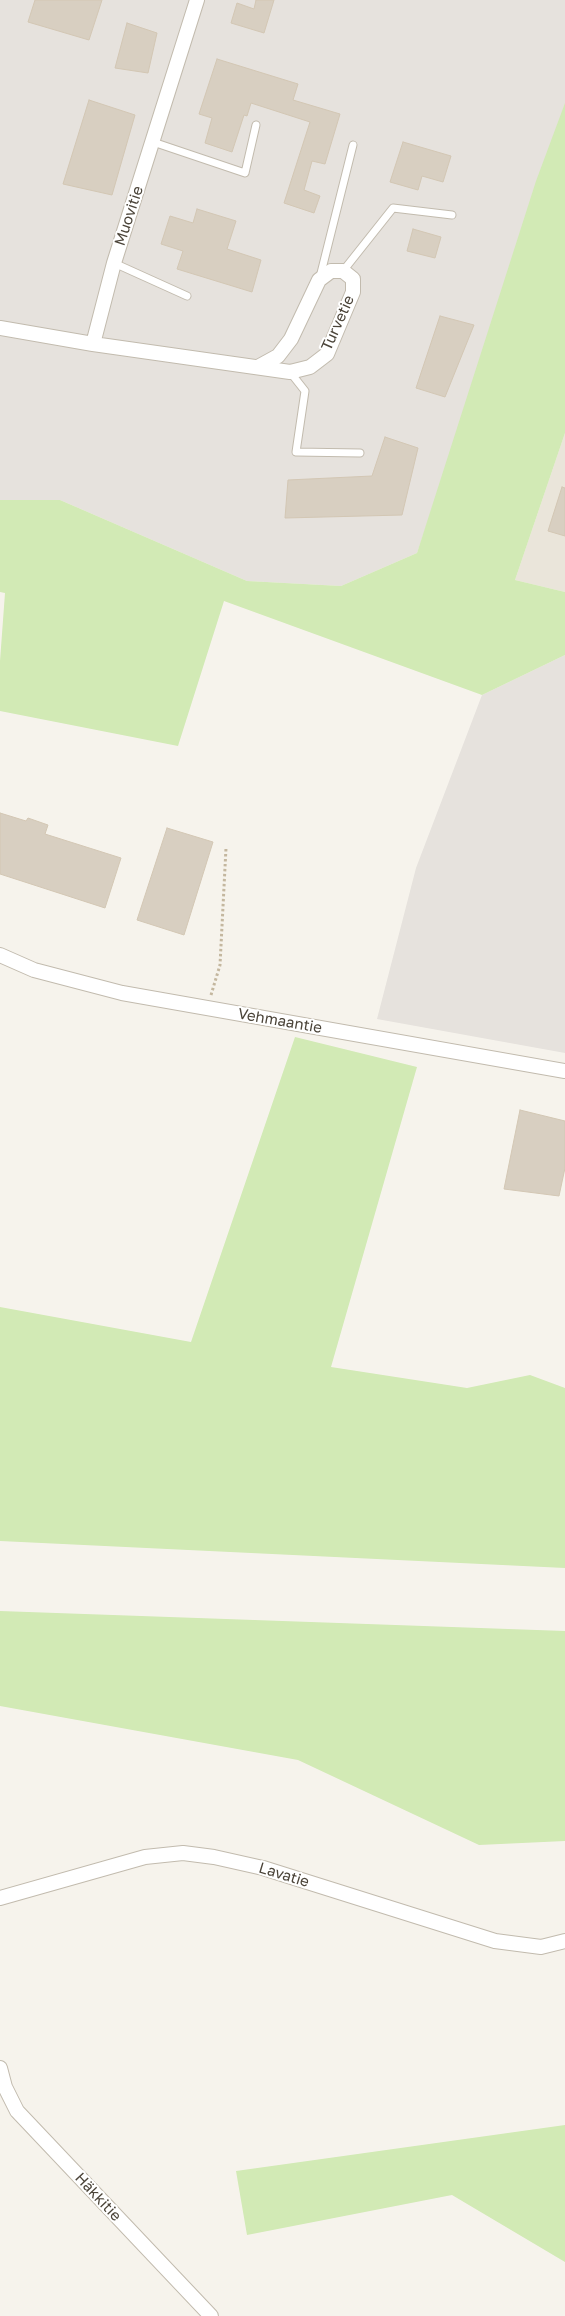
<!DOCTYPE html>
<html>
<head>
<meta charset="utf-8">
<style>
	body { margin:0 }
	canvas { display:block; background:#f6f3ec }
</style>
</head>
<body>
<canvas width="565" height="2316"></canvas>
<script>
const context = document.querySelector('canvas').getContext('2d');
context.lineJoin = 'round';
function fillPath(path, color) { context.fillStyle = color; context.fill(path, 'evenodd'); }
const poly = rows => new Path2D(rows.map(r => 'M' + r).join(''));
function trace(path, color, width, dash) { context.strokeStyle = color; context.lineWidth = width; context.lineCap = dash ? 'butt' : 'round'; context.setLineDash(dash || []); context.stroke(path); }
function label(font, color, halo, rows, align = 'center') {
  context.font = font + ' "Golos Text",sans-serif'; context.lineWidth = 4; context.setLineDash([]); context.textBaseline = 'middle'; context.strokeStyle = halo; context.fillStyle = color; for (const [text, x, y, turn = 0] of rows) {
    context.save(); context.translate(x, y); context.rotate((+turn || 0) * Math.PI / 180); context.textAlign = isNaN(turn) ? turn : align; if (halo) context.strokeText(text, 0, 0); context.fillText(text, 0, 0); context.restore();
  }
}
fillPath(poly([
	[565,433,565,592,515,580]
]), '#eae5da');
fillPath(poly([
	[0,0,565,0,565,122,417,553,341,586,247,581,60,500,0,500],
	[565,655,565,1053,377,1019,416,868,482,695]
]), '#e6e2dd');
fillPath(poly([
	[565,103,565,433,515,580,565,592,565,655,482,695,224,601,178,746,0,711,0,661,5,593,0,592,0,500,60,500,247,581,341,586,417,553,536,181],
	[295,1037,417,1067,331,1367,467,1388,530,1375,565,1388,565,1568,0,1541,0,1307,191,1342],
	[0,1611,565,1631,565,1841,479,1845,298,1760,0,1706],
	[565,2125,565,2262,452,2195,247,2235,236,2171]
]), '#d2eab5');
const building = poly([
	[35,0,102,0,89,40,28,22,35,0],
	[256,0,274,0,264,33,231,23,237,3,254,9,256,0],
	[127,23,157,33,148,73,115,68,127,23],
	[217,59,298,84,293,100,340,114,325,164,312,161,304,190,320,196,314,213,284,203,310,122,251,103,247,116,244,115,232,152,205,143,212,118,199,114,217,59],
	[89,100,135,115,112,195,63,184,89,100],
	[403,142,451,156,443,182,422,176,418,190,390,182,403,142],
	[197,209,236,221,227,249,261,260,252,292,177,269,183,251,161,244,170,216,193,223,197,209],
	[413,229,441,237,435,258,407,251,413,229],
	[440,316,474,325,445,397,416,388,440,316],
	[385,437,418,448,402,515,285,518,288,480,372,476,385,437],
	[562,487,565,488,565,536,548,531,562,487],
	[0,813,26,821,28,818,48,825,45,834,121,858,105,908,0,874,0,813],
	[167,828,213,842,184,935,137,920,167,828],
	[520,1110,565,1121,565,1168,559,1196,504,1189,520,1110]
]);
fillPath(building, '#d8cfc1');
trace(building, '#d3c7b4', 1);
const service = poly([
	[153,142,245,173,256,125],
	[114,263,187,296],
	[343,271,393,208,452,215],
	[320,277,353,145],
	[290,372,305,391,296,452,360,453]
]);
const minor = poly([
	[0,328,93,344,290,372,310,367,327,354,353,292,353,279,343,271,331,271,319,280,291,339,278,356,258,367],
	[93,344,114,263,197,0],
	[0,955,34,970,122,993,565,1071],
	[0,1898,145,1857,183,1853,214,1857,263,1868,495,1941,541,1947,565,1941],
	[0,2068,5,2087,17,2111,211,2316]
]);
trace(service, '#c2bbae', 9);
trace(minor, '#c2bbae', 16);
trace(poly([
	[211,995,220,965,226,848]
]), '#c4b79f', 3, [2.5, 2.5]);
trace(service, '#fff', 7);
trace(minor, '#fff', 14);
label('15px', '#4b4439', '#fff', [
	["Muovitie",129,216,-72],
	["Turvetie",338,323,-66],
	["Vehmaantie",280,1021,10],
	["Lavatie",284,1875,17],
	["Häkkitie",98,2197,47]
]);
</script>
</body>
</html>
